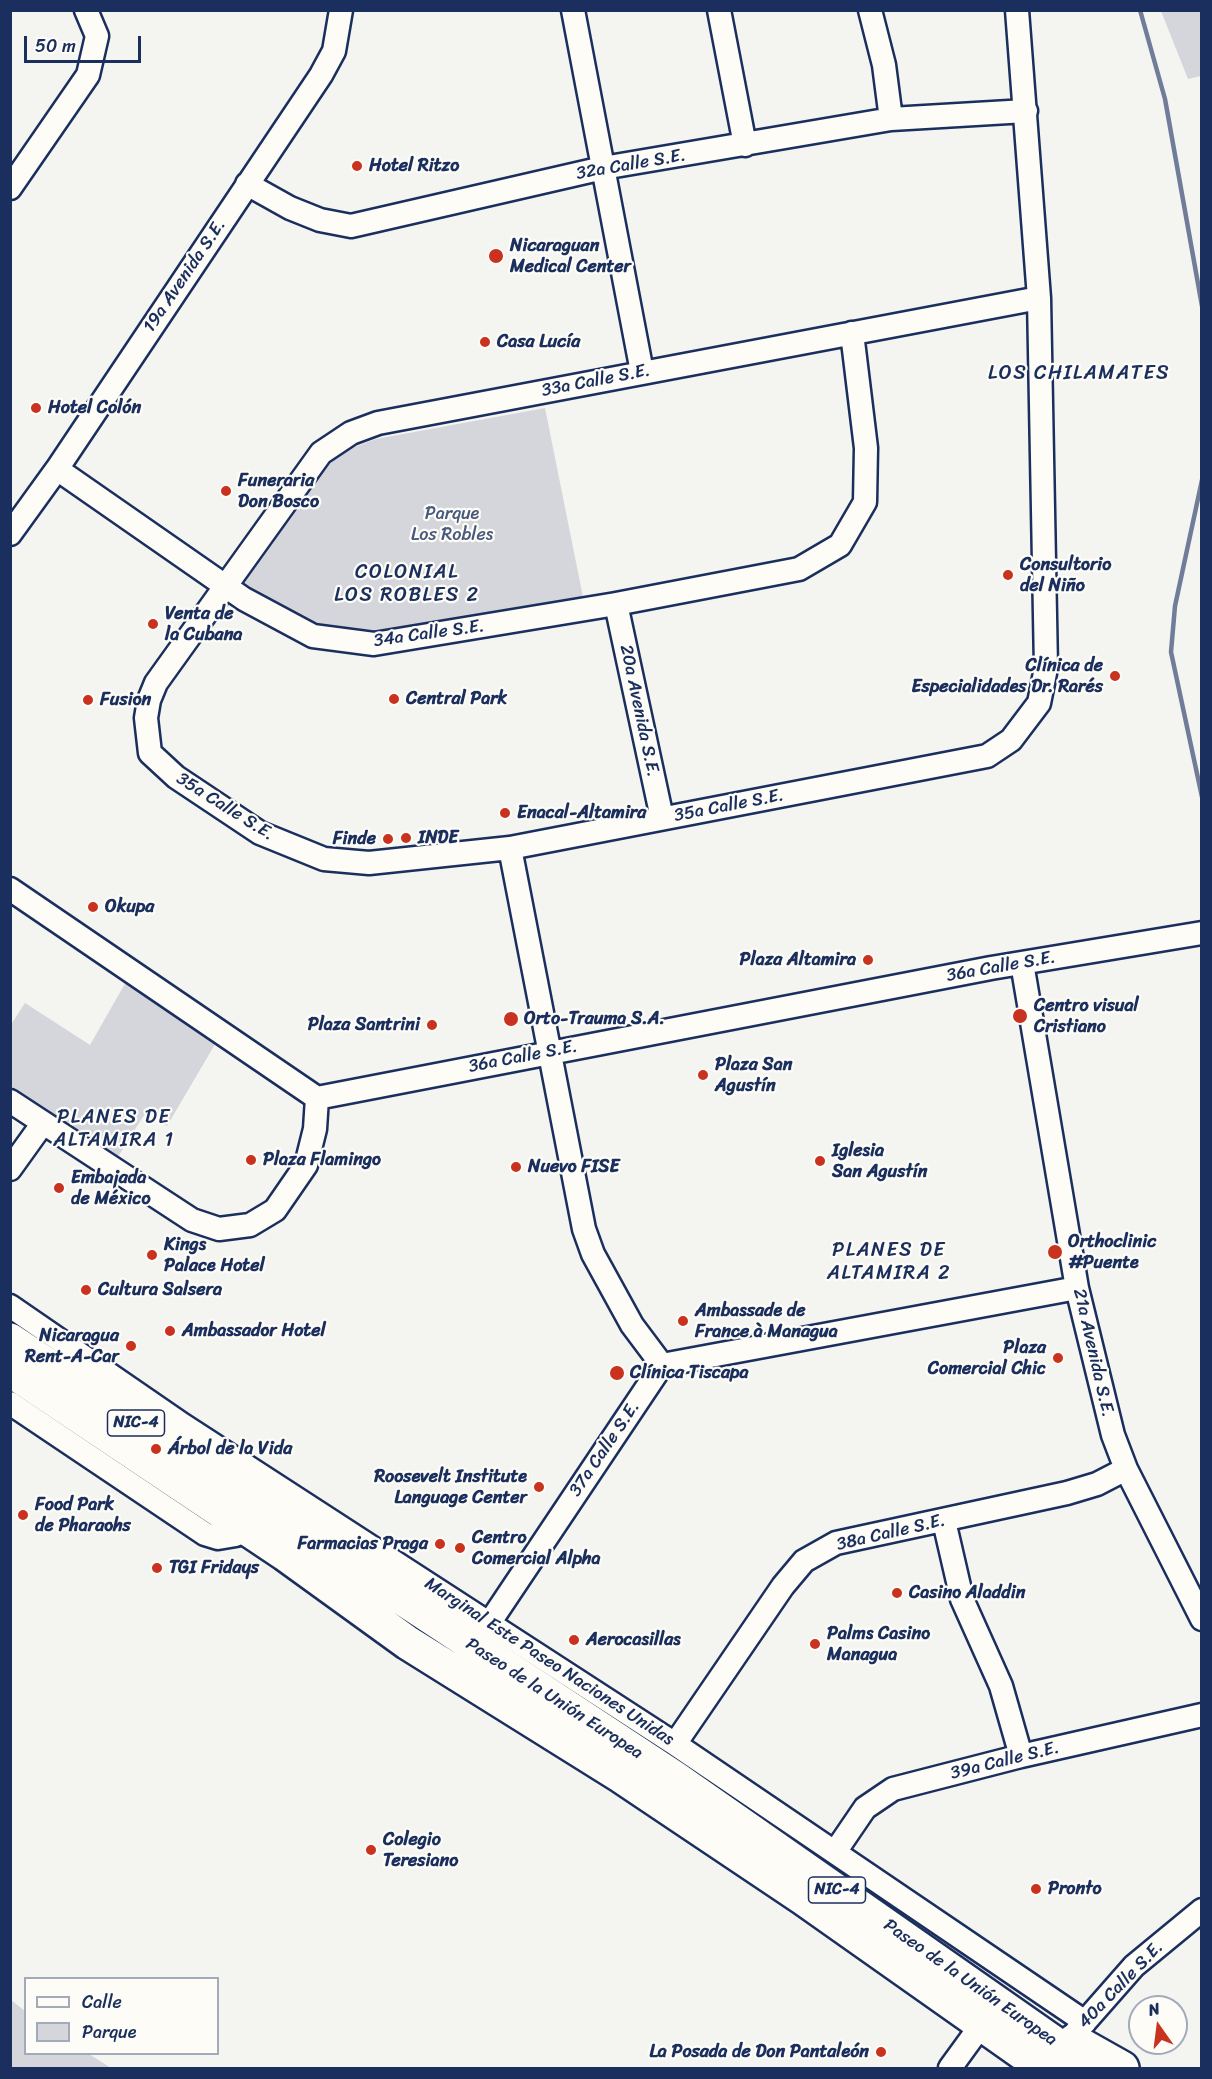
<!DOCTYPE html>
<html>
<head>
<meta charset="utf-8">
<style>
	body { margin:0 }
	#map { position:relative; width:1212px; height:2079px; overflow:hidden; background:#f4f4f1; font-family:Sriracha,sans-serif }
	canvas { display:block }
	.frame { position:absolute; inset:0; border:12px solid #1b2f5e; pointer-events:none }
	.legend { position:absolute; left:24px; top:1977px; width:195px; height:78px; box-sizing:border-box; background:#fdfcf7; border:2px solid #a3aaba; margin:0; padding:8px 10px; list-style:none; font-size:18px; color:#1b2f5e }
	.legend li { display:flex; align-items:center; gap:12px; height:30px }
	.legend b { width:30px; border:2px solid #a3aaba }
	.north { position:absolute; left:1128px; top:1995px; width:60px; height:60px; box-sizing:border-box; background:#fdfcf7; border:2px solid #a3aaba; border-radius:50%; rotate:346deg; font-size:16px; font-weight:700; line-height:24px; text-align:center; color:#1b2f5e }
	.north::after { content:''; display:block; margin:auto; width:21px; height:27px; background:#c8321e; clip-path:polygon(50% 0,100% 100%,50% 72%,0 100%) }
	.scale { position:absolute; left:24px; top:36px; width:117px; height:27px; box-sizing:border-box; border:3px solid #1b2f5e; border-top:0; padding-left:8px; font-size:18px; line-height:21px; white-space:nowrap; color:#1b2f5e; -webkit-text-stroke:4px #fdfcf7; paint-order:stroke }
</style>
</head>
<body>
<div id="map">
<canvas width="1212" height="2079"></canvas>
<div class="frame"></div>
<ul class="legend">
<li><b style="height:8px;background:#fdfcf7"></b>Calle</li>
<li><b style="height:16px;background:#d4d6db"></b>Parque</li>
</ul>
<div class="north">N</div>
<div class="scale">50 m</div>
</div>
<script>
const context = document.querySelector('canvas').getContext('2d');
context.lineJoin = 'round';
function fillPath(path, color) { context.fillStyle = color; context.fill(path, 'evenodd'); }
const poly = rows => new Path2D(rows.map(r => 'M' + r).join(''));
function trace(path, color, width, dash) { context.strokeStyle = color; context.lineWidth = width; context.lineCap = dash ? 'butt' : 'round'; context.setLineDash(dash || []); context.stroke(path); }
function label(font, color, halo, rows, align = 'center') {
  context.font = font + ' Sriracha,sans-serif'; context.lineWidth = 4.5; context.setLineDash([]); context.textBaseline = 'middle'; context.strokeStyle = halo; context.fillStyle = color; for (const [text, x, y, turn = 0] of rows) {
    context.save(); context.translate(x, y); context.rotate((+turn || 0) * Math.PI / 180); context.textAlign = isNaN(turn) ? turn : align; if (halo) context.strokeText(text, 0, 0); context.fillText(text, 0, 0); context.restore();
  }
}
fillPath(poly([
	[1161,11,1201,11,1201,76,1188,79],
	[545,408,584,602,384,635,308,624,238,585,331,456,376,439],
	[131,973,221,1034,167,1126,144,1115,111,1168,11,1100,10,1026,25,1003,90,1045],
	[11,2000,25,2011,26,2054,89,2054,111,2068,11,2068]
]), '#d4d6db');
trace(poly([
	[1140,10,1165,99,1202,306],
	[1202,480,1175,606,1171,652,1202,797]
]), '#717c98', 4.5);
const minor = poly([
	[573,10,642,372],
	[719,10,745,145],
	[870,10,884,65,891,119],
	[1017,10,1039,298,1046,668,1039,703,1011,740,987,756,510,848,369,863,324,859,260,833,176,777,150,753,146,718,149,700,156,683,321,453,351,433,378,423,1039,298],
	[247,184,290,208,320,220,351,226,603,168,891,119,1026,111],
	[10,188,88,75,97,36,86,10],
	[57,469,244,599,313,636,374,644,616,604,799,569,840,545,865,502,866,448,852,333],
	[10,534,57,469,321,75,334,51,341,10],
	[616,604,662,818],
	[510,848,584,1229,593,1254,632,1325,662,1365],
	[10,889,317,1098,991,968,1202,933],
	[1022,963,1077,1288,1113,1435,1126,1469,1202,1619],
	[10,1101,192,1220,219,1229,250,1225,275,1210,306,1165,315,1129,317,1098],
	[10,1169,43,1123],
	[10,1306,183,1425,675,1744,1085,2022],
	[10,1403,205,1534,218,1538,236,1535,252,1516],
	[944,1521,962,1599,1001,1686,1021,1756],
	[482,1634,662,1365,1077,1288],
	[675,1744,783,1586,804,1561,836,1543,1067,1493,1097,1484,1126,1469],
	[835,1852,865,1808,893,1789,1021,1756,1202,1715],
	[1076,2032,1134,1966,1202,1910],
	[950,2068,982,2024]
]);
const highway = poly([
	[10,1340,675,1778,1090,2068],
	[10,1370,285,1554,408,1643,621,1776,803,1898,1044,2068],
	[1074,2041,1122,2068]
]);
trace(minor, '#1b2f5e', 27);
trace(highway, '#1b2f5e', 38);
trace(minor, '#fdfcf7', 22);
trace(highway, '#fdfcf7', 33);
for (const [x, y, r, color] of [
	[357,166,6,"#c8321e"],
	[496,256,8,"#c8321e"],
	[485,342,6,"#c8321e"],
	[36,408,6,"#c8321e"],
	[226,491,6,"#c8321e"],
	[1008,575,6,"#c8321e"],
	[153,624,6,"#c8321e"],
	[1115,676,6,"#c8321e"],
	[394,699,6,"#c8321e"],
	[88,700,6,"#c8321e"],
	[505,813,6,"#c8321e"],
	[406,838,6,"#c8321e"],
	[388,839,6,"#c8321e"],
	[93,907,6,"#c8321e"],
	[868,960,6,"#c8321e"],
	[1020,1016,8,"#c8321e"],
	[511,1019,8,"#c8321e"],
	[432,1025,6,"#c8321e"],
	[703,1075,6,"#c8321e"],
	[251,1160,6,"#c8321e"],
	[820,1161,6,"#c8321e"],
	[516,1167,6,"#c8321e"],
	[59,1188,6,"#c8321e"],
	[1055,1252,8,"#c8321e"],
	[152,1255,6,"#c8321e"],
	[86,1290,6,"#c8321e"],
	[683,1321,6,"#c8321e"],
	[170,1331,6,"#c8321e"],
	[131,1346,6,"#c8321e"],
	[1058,1358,6,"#c8321e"],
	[617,1373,8,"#c8321e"],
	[156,1449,6,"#c8321e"],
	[539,1487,6,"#c8321e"],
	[23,1515,6,"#c8321e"],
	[440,1544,6,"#c8321e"],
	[460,1548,6,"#c8321e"],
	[157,1568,6,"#c8321e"],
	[897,1593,6,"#c8321e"],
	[574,1640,6,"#c8321e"],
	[815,1644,6,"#c8321e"],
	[371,1850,6,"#c8321e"],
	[1036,1889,6,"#c8321e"],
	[881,2052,6,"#c8321e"]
]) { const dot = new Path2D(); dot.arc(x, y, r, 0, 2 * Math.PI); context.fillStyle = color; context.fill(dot); trace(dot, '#fdfcf7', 2); }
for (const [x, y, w] of [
	[136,1423,57],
	[837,1890,57]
]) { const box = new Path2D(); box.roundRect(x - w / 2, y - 13, w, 26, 4.5); context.fillStyle = '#fdfcf7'; context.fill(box); trace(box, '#1b2f5e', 1.5); }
label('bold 16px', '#1b2f5e', null, [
	["NIC-4",136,1423],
	["NIC-4",837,1890]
]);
label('18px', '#1b2f5e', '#fdfcf7', [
	["32a Calle S.E.",631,165,-10],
	["19a Avenida S.E.",185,276,-56],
	["33a Calle S.E.",596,381,-11],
	["34a Calle S.E.",429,634,-8],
	["20a Avenida S.E.",639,711,78],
	["35a Calle S.E.",729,806,-11],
	["35a Calle S.E.",225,807,32],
	["36a Calle S.E.",1001,967,-10],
	["36a Calle S.E.",523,1057,-11],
	["21a Avenida S.E.",1093,1353,77],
	["37a Calle S.E.",605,1449,-56],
	["38a Calle S.E.",891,1533,-13],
	["Marginal Este Paseo Naciones Unidas",549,1662,33],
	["Paseo de la Unión Europea",554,1699,33],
	["39a Calle S.E.",1005,1761,-14],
	["Paseo de la Unión Europea",970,1983,35],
	["40a Calle S.E.",1121,1985,-46]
]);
label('bold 18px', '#1b2f5e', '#fdfcf7', [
	["Hotel Ritzo",369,166],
	["Nicaraguan",510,246],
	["Medical Center",510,267],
	["Casa Lucía",497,342],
	["Hotel Colón",48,408],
	["Funeraria",238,481],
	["Don Bosco",238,502],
	["Consultorio",1020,565],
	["del Niño",1020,586],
	["Venta de",165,614],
	["la Cubana",165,635],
	["Clínica de",1103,666,"right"],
	["Especialidades Dr. Rarés",1103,687,"right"],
	["Central Park",406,699],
	["Fusion",100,700],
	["Enacal-Altamira",517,813],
	["INDE",418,838],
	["Finde",376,839,"right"],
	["Okupa",105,907],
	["Plaza Altamira",856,960,"right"],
	["Centro visual",1034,1006],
	["Cristiano",1034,1027],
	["Orto-Trauma S.A.",524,1019],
	["Plaza Santrini",420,1025,"right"],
	["Plaza San",715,1065],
	["Agustín",715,1086],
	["Iglesia",832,1151],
	["San Agustín",832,1172],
	["Plaza Flamingo",263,1160],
	["Nuevo FISE",528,1167],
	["Embajada",71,1178],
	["de México",71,1199],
	["Orthoclinic",1068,1242],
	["#Puente",1068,1263],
	["Kings",164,1245],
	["Palace Hotel",164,1266],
	["Cultura Salsera",98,1290],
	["Ambassade de",695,1311],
	["France à Managua",695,1332],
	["Ambassador Hotel",182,1331],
	["Nicaragua",119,1336,"right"],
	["Rent-A-Car",119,1357,"right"],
	["Plaza",1046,1348,"right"],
	["Comercial Chic",1046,1369,"right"],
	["Clínica Tiscapa",630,1373],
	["Árbol de la Vida",168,1449],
	["Roosevelt Institute",527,1477,"right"],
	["Language Center",527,1498,"right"],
	["Food Park",35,1505],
	["de Pharaohs",35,1526],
	["Centro",472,1538],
	["Comercial Alpha",472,1559],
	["Farmacias Praga",428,1544,"right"],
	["TGI Fridays",169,1568],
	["Casino Aladdin",909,1593],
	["Palms Casino",827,1634],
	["Managua",827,1655],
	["Aerocasillas",586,1640],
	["Colegio",383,1840],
	["Teresiano",383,1861],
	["Pronto",1048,1889],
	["La Posada de Don Pantaleón",869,2052,"right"]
], 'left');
label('18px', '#49597d', '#fdfcf7', [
	["Parque",452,514],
	["Los Robles",452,535]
]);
context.letterSpacing = '1.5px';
label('20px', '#1b2f5e', '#fdfcf7', [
	["LOS CHILAMATES",1079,374],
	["COLONIAL",407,573],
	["LOS ROBLES 2",407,596],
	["PLANES DE",114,1118],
	["ALTAMIRA 1",114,1141],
	["PLANES DE",889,1251],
	["ALTAMIRA 2",889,1274]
]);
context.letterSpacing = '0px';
</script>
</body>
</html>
